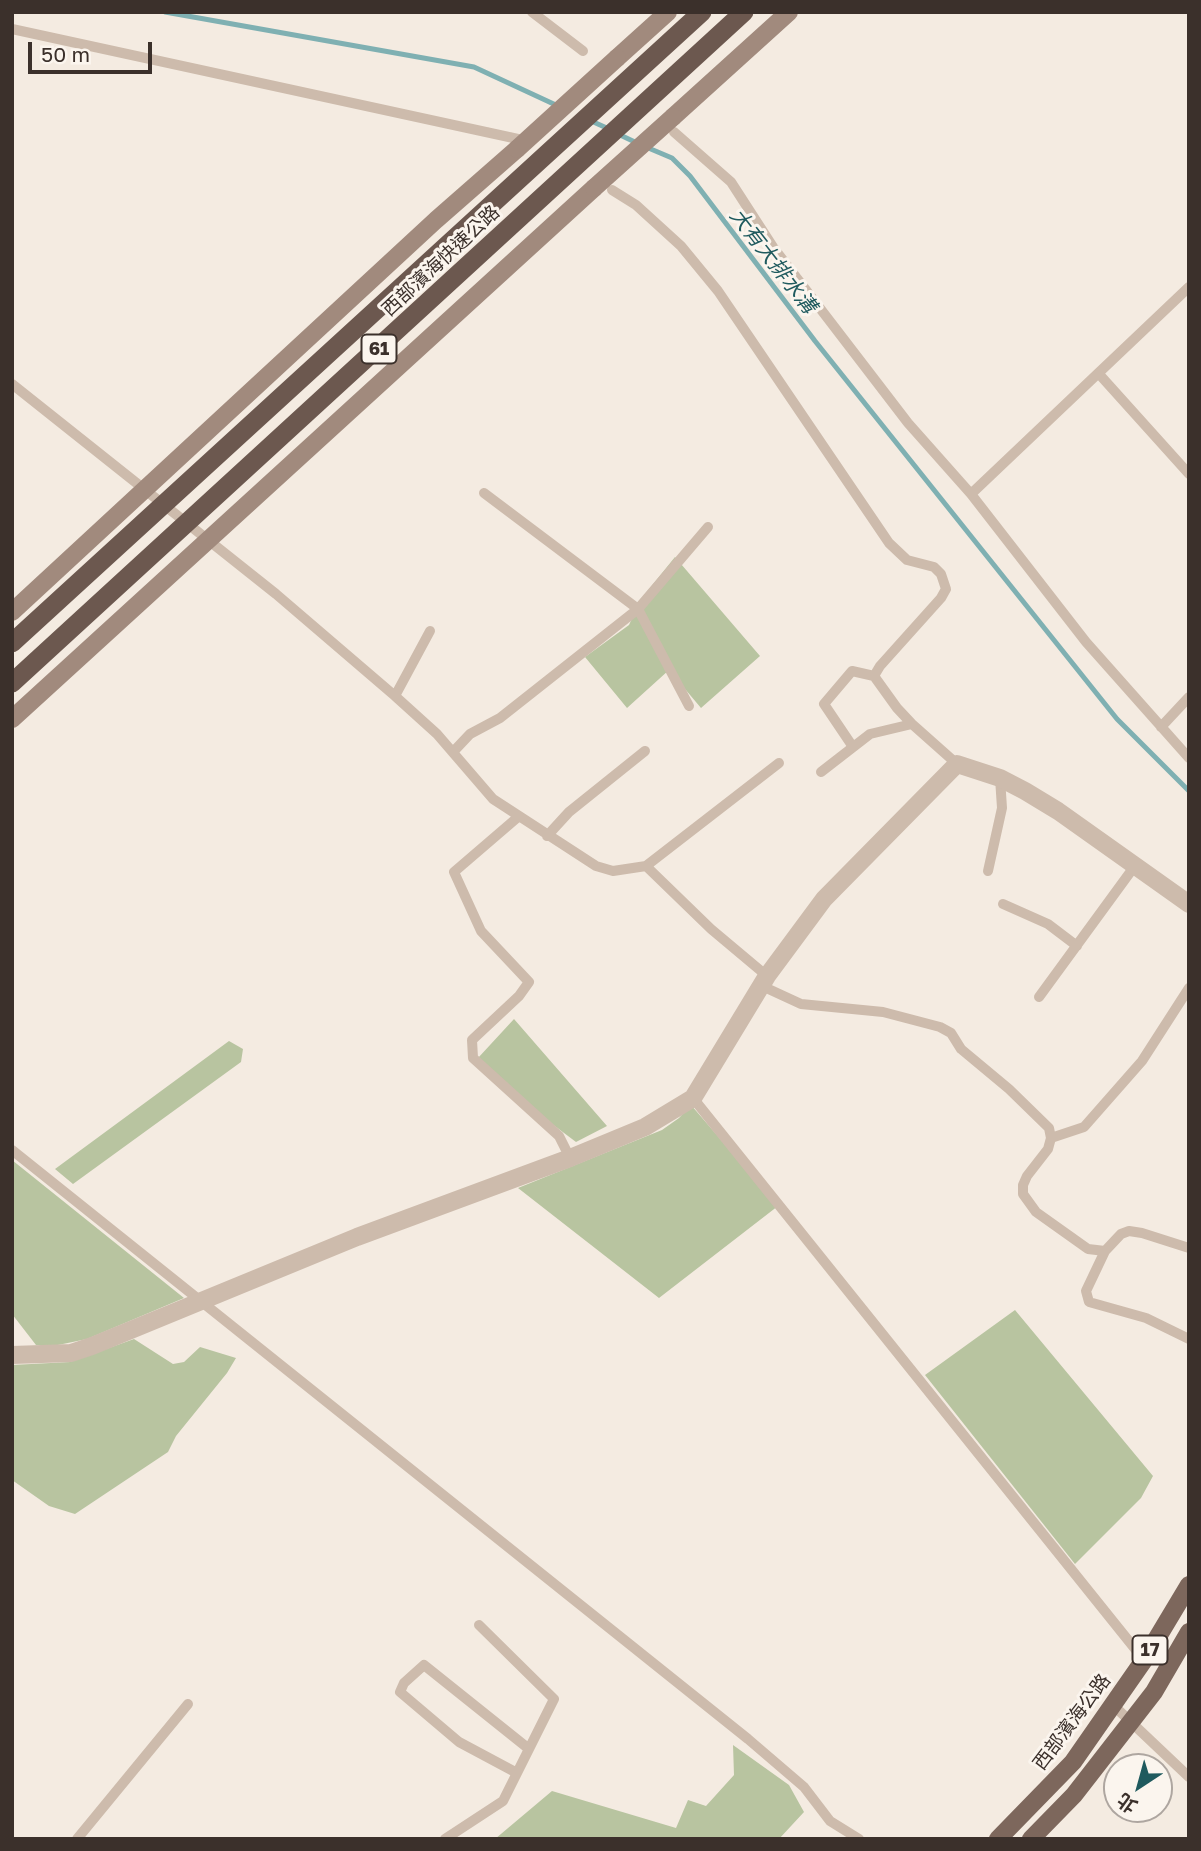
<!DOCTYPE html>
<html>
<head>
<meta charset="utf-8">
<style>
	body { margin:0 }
	#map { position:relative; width:1201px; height:1851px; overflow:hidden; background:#f4ebe1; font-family:"Golos Text","Noto Sans TC",sans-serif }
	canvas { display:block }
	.frame { position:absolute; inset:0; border:14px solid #3b302b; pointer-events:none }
	.north { position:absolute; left:1103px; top:1753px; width:70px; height:70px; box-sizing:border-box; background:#fbf5ee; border:2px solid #aea6a0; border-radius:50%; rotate:216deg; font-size:19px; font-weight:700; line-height:28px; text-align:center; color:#3b302b }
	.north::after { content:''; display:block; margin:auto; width:24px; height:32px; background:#1f5a5e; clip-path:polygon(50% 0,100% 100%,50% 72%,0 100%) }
	.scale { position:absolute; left:28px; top:42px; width:124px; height:32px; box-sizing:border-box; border:4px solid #3b302b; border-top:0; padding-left:9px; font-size:21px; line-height:24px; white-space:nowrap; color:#3b302b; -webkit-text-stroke:5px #fbf5ee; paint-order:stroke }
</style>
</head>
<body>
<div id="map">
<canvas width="1201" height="1851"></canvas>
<div class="frame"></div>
<div class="north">北</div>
<div class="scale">50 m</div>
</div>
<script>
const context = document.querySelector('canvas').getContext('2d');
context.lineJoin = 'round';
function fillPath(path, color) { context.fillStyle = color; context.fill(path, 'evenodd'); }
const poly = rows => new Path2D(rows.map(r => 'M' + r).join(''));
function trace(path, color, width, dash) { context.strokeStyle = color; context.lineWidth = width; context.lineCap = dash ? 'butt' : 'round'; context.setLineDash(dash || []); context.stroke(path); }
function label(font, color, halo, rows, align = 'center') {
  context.font = font + ' "Golos Text","Noto Sans TC",sans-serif'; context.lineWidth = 6; context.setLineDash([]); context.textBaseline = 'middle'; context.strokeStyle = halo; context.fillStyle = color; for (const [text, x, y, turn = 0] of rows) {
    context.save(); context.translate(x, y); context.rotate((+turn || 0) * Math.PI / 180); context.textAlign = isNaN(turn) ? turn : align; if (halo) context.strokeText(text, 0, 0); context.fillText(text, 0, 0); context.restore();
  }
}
fillPath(poly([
	[675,557,760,656,701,708,669,670,627,708,585,657,629,625,641,599],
	[514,1019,607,1126,576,1142,491,1078,478,1058],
	[229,1041,243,1049,241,1062,73,1184,55,1169],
	[691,1105,778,1206,659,1298,518,1188,662,1130,679,1118],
	[12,1160,184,1298,87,1339,58,1345,36,1345,12,1314],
	[1015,1310,1153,1476,1141,1498,1075,1564,925,1375],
	[134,1339,173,1364,184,1362,200,1347,236,1358,227,1373,176,1436,168,1452,75,1514,49,1506,12,1480,12,1365,70,1362],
	[733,1745,789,1785,804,1812,779,1839,495,1839,552,1791,676,1828,688,1800,706,1806,734,1775]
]), '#b8c4a0');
trace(poly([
	[165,12,474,67,558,106],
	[589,120,609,129],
	[618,134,637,143],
	[646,147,672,158,690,176,815,341,1117,719,1189,791]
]), '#7fb0b2', 5);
trace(poly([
	[532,12,583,51],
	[12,29,518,139],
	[674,132,731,182,773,247,908,423,971,494,1086,642,1189,758],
	[612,190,636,205,681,246,718,291,889,543,907,560,934,567,941,574,946,589,941,598,880,666,874,676,897,708,912,724,957,764],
	[1099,374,1189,474],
	[12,384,276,594,395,696,437,734,493,799,596,866,613,871,646,866,711,929,767,976],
	[484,493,638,609,689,706],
	[971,494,1189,287],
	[395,696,430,631],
	[1161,727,1189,697],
	[853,747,824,704,852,671,874,676],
	[453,752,470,734,500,718,638,609,708,527],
	[821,772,870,734,912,724],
	[518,817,454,872,481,931,529,982,519,996,472,1040,473,1058,559,1136,570,1158],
	[547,836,569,812,645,751],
	[646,866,779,763],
	[988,871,1002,808,1000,778],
	[1003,904,1048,924,1077,946],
	[762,986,801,1004,883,1012,940,1027,951,1033,961,1049,1009,1089,1049,1128,1051,1138,1048,1149,1027,1176,1023,1185,1023,1194,1036,1212,1088,1249,1105,1251,1121,1234,1129,1231,1142,1233,1189,1248],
	[1039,997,1134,867],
	[693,1098,1144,1660],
	[1051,1138,1084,1127,1142,1061,1189,988],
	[12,1150,748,1739,804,1787,830,1821,859,1839],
	[1105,1251,1086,1291,1089,1302,1146,1318,1189,1339],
	[1113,1705,1189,1777],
	[517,1773,459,1742,400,1692,404,1683,424,1665,529,1749],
	[77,1839,188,1704],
	[445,1839,503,1801,554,1699,479,1625]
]), '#cdbbac', 10);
trace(poly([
	[12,1355,71,1353,92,1346,357,1237,570,1158,645,1127,693,1098,767,976,824,899,957,764,1000,778,1025,791,1058,811,1189,904]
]), '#cdbbac', 18);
trace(poly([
	[617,58,668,12],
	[673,117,789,12],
	[12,612,436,220,517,149],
	[12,719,594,188]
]), '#a18a7d', 18);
trace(poly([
	[998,1839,1073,1762,1144,1660,1189,1585],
	[1031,1839,1074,1795,1154,1692,1189,1632]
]), '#7d675c', 18);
trace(poly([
	[517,149,617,58],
	[594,188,673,117]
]), '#a18a7d', 18);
trace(poly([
	[12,643,702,12],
	[12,683,744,12]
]), '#6c584f', 19);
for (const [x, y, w] of [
	[379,349,35],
	[1150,1650,35]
]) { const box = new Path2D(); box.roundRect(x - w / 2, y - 14.5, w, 29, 5); context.fillStyle = '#fbf5ee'; context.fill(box); trace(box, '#3b302b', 2); }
label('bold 18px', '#3b302b', null, [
	["61",379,349],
	["17",1150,1650]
]);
label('19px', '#3b302b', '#fbf5ee', [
	["西部濱海快速公路",441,261,-43],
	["西部濱海公路",1072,1722,-53]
]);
label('italic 21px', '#1f5a5e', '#fbf5ee', [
	["大有大排水溝",773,261,52]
]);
</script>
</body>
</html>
